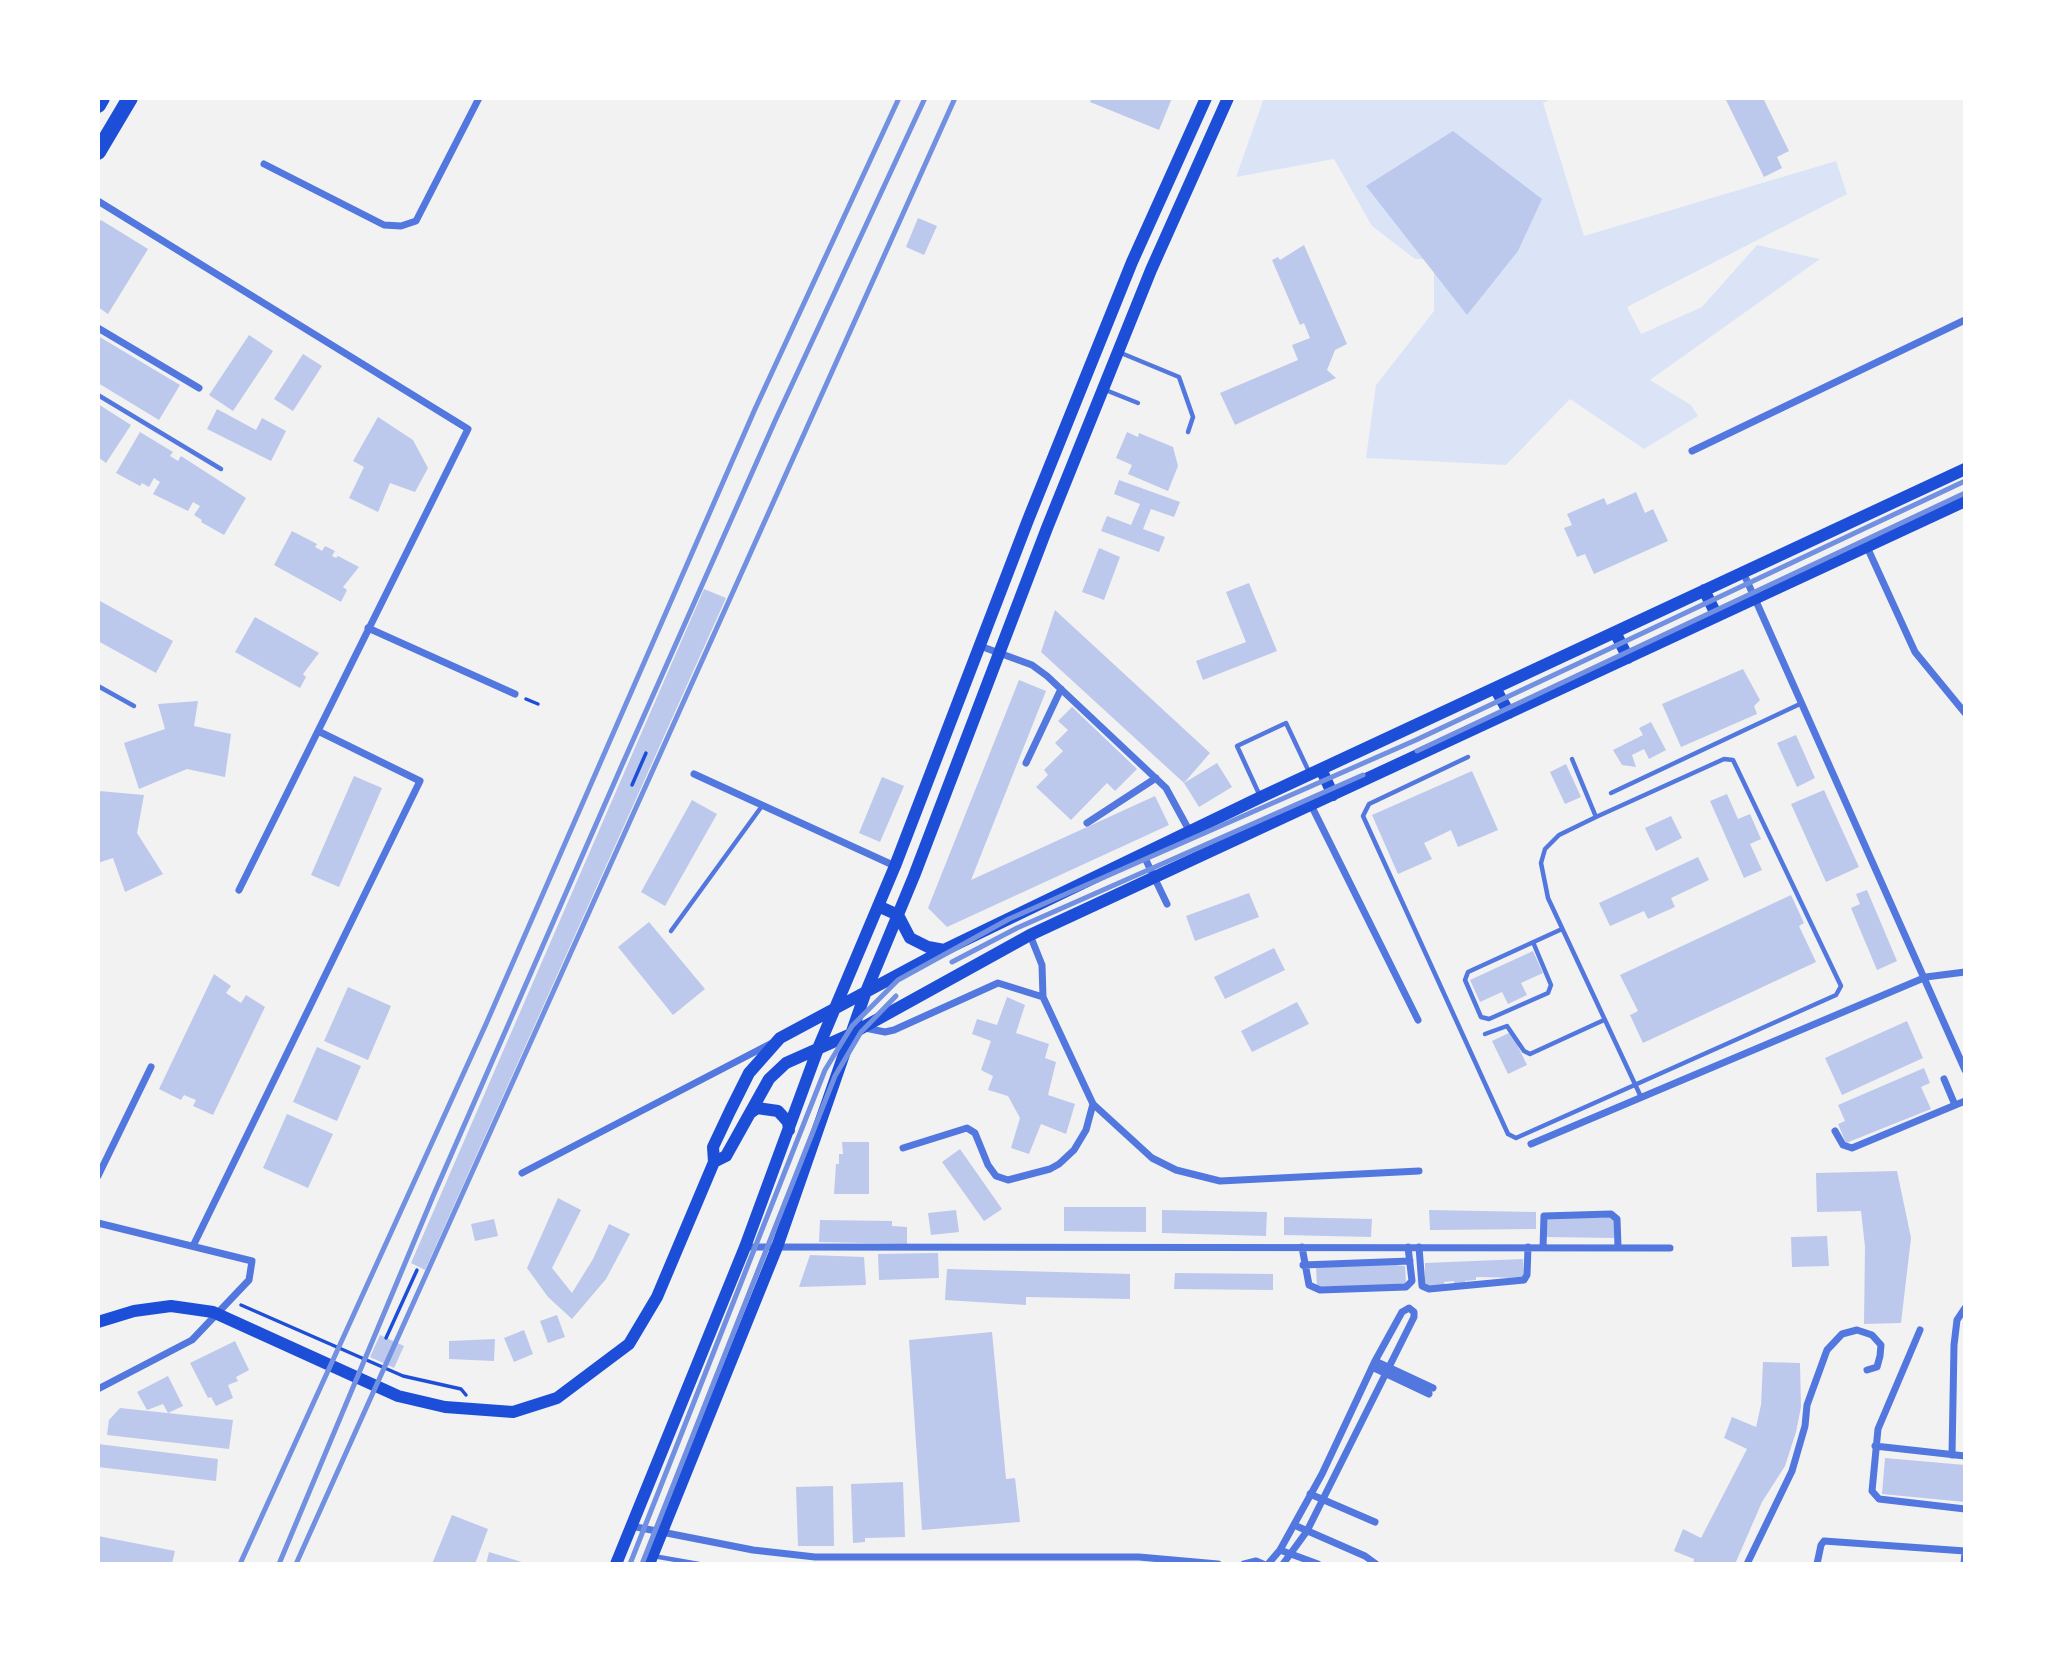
<!DOCTYPE html>
<html>
<head>
<meta charset="utf-8">
<style>
	body { margin:0 }
	#map { position:relative; width:2063px; height:1662px; overflow:hidden; background:#f2f2f2; font-family:"Golos Text",sans-serif }
	canvas { display:block }
	.frame { position:absolute; inset:0; border:100px solid #fff; pointer-events:none }
</style>
</head>
<body>
<div id="map">
<canvas width="2063" height="1662"></canvas>
<div class="frame"></div>
</div>
<script>
const context = document.querySelector('canvas').getContext('2d');
context.lineJoin = 'round';
function fillPath(path, color) { context.fillStyle = color; context.fill(path, 'evenodd'); }
const poly = rows => new Path2D(rows.map(r => 'M' + r).join(''));
function trace(path, color, width, dash) { context.strokeStyle = color; context.lineWidth = width; context.lineCap = dash ? 'butt' : 'round'; context.setLineDash(dash || []); context.stroke(path); }
fillPath(poly([
	[1264,98,1553,98,1543,103,1584,236,1836,161,1847,194,1627,307,1641,334,1702,307,1757,245,1820,259,1650,380,1691,405,1698,416,1644,449,1570,399,1506,465,1366,458,1376,385,1434,311,1434,259,1415,259,1372,226,1334,159,1236,177]
]), '#dbe4f7');
fillPath(poly([
	[1092,98,1172,98,1159,130,1090,102],
	[1725,98,1763,98,1789,151,1777,157,1782,168,1764,177],
	[1453,131,1542,199,1518,251,1467,315,1366,186],
	[918,218,937,226,924,255,906,247],
	[101,220,148,249,108,314,98,307,98,224],
	[1304,245,1347,344,1335,350,1327,370,1336,378,1235,425,1220,393,1298,360,1292,345,1310,338,1304,323,1300,325,1272,260,1278,257,1280,260],
	[249,335,273,351,233,411,209,395],
	[98,336,180,385,159,420,98,383],
	[303,354,322,366,293,411,274,399],
	[98,404,131,425,106,463,98,457],
	[217,409,256,430,262,418,286,431,271,461,207,429],
	[378,417,413,440,428,468,415,492,390,483,378,512,349,498,364,467,353,461],
	[140,432,173,452,170,456,178,461,181,456,246,498,224,535,201,522,202,520,194,515,200,506,193,502,188,511,153,494,160,482,154,478,149,487,142,483,140,486,116,473],
	[1127,432,1138,437,1139,433,1173,447,1178,466,1168,491,1128,474,1132,465,1116,458],
	[1119,480,1180,502,1174,517,1151,509,1143,529,1165,537,1159,552,1101,531,1107,516,1131,525,1140,504,1114,494],
	[1636,492,1645,513,1653,509,1668,541,1594,574,1585,554,1577,557,1564,528,1572,525,1567,514,1604,498,1607,505],
	[292,531,317,544,315,547,322,551,325,546,335,551,332,556,336,558,338,556,359,567,343,587,347,590,341,602,274,565],
	[1099,548,1120,557,1104,600,1082,592],
	[1249,583,1277,651,1203,680,1196,661,1246,642,1226,592],
	[704,589,726,598,425,1270,411,1263],
	[98,600,173,641,156,673,98,641],
	[1055,610,1210,753,1184,783,1041,652],
	[255,617,319,653,303,674,306,677,300,688,235,652],
	[1743,669,1760,700,1754,706,1757,714,1681,747,1662,704],
	[1019,680,1046,691,971,880,1155,796,1169,825,947,927,928,908],
	[198,701,194,726,231,734,225,777,187,769,139,789,124,743,165,729,158,704],
	[1072,707,1137,769,1115,791,1107,783,1071,820,1036,787,1048,775,1044,770,1063,751,1055,743,1068,730,1058,721],
	[1651,722,1666,750,1649,759,1644,749,1632,755,1636,767,1622,765,1613,750,1643,735,1639,728],
	[1796,735,1815,778,1797,787,1777,743],
	[1217,763,1232,787,1199,807,1184,783],
	[1566,764,1581,797,1565,804,1550,772],
	[1472,771,1498,830,1458,847,1451,830,1424,843,1432,859,1398,874,1372,815],
	[354,776,382,788,339,887,311,875],
	[882,777,904,786,880,842,859,833],
	[1824,790,1859,867,1826,882,1791,804],
	[99,791,144,795,137,833,163,874,125,892,113,858,98,863],
	[1727,794,1738,819,1750,814,1761,839,1750,844,1762,870,1744,878,1710,801],
	[692,800,717,814,665,906,641,892],
	[1671,816,1682,838,1656,851,1645,828],
	[1698,857,1709,880,1671,898,1675,907,1648,919,1644,911,1610,926,1599,903],
	[1867,890,1897,961,1877,970,1851,908,1860,904,1856,894],
	[1249,893,1259,917,1195,941,1186,916],
	[1791,895,1804,923,1799,926,1816,962,1643,1043,1630,1015,1638,1011,1620,975],
	[649,922,705,989,673,1015,618,947],
	[1274,948,1285,970,1225,999,1214,977],
	[1533,951,1543,973,1521,983,1527,995,1508,1004,1502,992,1480,1002,1470,980],
	[214,974,231,986,226,993,241,1003,246,995,265,1007,213,1115,193,1106,196,1100,184,1095,181,1100,159,1089],
	[348,987,391,1006,368,1060,324,1041],
	[1007,997,1025,1005,1016,1033,1049,1044,1045,1058,1056,1062,1048,1095,1075,1104,1066,1134,1041,1124,1029,1154,1011,1148,1020,1118,1008,1096,988,1090,993,1076,981,1070,991,1041,972,1034,977,1019,997,1025],
	[1297,1002,1309,1024,1252,1052,1241,1031],
	[1907,1021,1923,1058,1842,1095,1825,1058],
	[1511,1032,1527,1065,1508,1074,1492,1041],
	[317,1047,361,1066,337,1121,293,1102],
	[1924,1068,1930,1083,1921,1087,1931,1109,1846,1143,1838,1124,1845,1121,1838,1105],
	[287,1114,333,1134,308,1188,263,1168],
	[842,1142,869,1142,869,1194,834,1194,836,1164,839,1164,839,1154,843,1154],
	[960,1149,1002,1209,984,1221,942,1162],
	[1897,1171,1911,1238,1901,1323,1864,1324,1865,1247,1861,1211,1817,1212,1816,1173],
	[558,1198,581,1210,552,1268,572,1293,593,1259,609,1224,630,1234,606,1279,572,1319,548,1297,527,1268],
	[1064,1207,1146,1207,1146,1232,1064,1231],
	[956,1210,959,1232,931,1235,928,1213],
	[1162,1210,1267,1212,1266,1236,1162,1233],
	[1429,1210,1536,1212,1536,1229,1430,1230],
	[1284,1217,1372,1219,1371,1237,1284,1235],
	[1546,1217,1614,1218,1614,1238,1546,1237],
	[494,1219,498,1236,475,1241,471,1224],
	[820,1220,892,1221,892,1226,907,1227,907,1244,819,1242],
	[1827,1236,1829,1266,1792,1267,1791,1237],
	[938,1253,939,1278,879,1280,878,1254],
	[810,1255,864,1257,866,1285,799,1287],
	[1523,1259,1524,1278,1476,1277,1476,1280,1465,1281,1465,1284,1454,1285,1454,1281,1444,1282,1445,1285,1425,1286,1425,1263],
	[1386,1264,1405,1266,1406,1284,1317,1287,1316,1267],
	[947,1269,1130,1274,1130,1299,1026,1297,1026,1305,945,1300],
	[1175,1273,1273,1274,1273,1290,1174,1289],
	[557,1315,565,1337,548,1343,540,1321],
	[524,1330,533,1354,514,1362,504,1338],
	[992,1332,1006,1479,1015,1478,1020,1522,922,1530,909,1340],
	[380,1335,404,1346,394,1368,370,1357],
	[495,1339,494,1361,449,1359,449,1341],
	[235,1341,249,1370,236,1377,238,1381,228,1385,233,1398,216,1406,211,1397,208,1398,190,1363],
	[1763,1362,1800,1363,1801,1407,1796,1432,1785,1466,1762,1502,1735,1564,1693,1564,1694,1559,1674,1551,1683,1529,1701,1538,1747,1449,1724,1438,1732,1417,1756,1427,1761,1405],
	[168,1376,183,1406,168,1413,163,1404,147,1410,137,1392],
	[120,1408,233,1420,229,1449,107,1435,109,1420],
	[98,1444,218,1459,216,1481,98,1467],
	[1885,1458,1965,1465,1965,1502,1882,1494],
	[903,1482,905,1537,865,1538,865,1542,853,1543,851,1484],
	[833,1486,834,1546,798,1546,796,1487],
	[452,1515,488,1529,475,1564,432,1564],
	[98,1536,175,1551,172,1564,98,1564],
	[489,1552,525,1563,525,1564,486,1564]
]), '#bdc9ec');
trace(poly([
	[526,699,538,704],
	[632,785,646,753],
	[241,1305,403,1376,461,1389,466,1395],
	[386,1338,417,1270]
]), '#1d4ed8', 3.5);
trace(poly([
	[1121,353,1179,377,1193,417,1188,432],
	[1103,389,1138,403],
	[98,395,221,469],
	[98,686,134,706],
	[1468,757,1369,804,1363,816,1508,1134,1516,1138,1836,995,1841,986,1733,760,1724,759,1596,817,1572,759],
	[1611,793,1802,703],
	[1260,796,1237,746,1286,723,1310,774],
	[1596,817,1559,835,1545,849,1541,863,1548,898,1641,1097],
	[671,931,762,806],
	[1533,942,1551,985,1548,993,1489,1019,1481,1017,1465,980,1468,972,1562,929],
	[1485,1034,1507,1026,1524,1051,1530,1054,1604,1020],
	[653,1556,699,1564]
]), '#5277de', 4.5);
trace(poly([
	[264,164,384,225,401,226,416,221,479,98],
	[98,201,468,429,239,890],
	[98,328,199,388],
	[1692,451,1965,320],
	[1867,547,1915,652,1965,713],
	[1743,572,1965,1070],
	[368,628,515,694],
	[980,646,1032,665,1047,676,1166,788,1190,832],
	[1026,763,1061,689],
	[694,774,895,866],
	[1311,805,1418,1020],
	[1087,823,1156,778],
	[1143,854,1167,904],
	[1030,935,1042,965,1043,997,1093,1104,1152,1158,1176,1170,1220,1181,1419,1171],
	[865,1028,885,1032,894,1030,998,983,1043,997],
	[1944,1079,1955,1105],
	[1835,1131,1843,1145,1852,1148,1965,1101],
	[1531,1144,1926,977,1965,972],
	[903,1148,967,1128,975,1133,988,1165,996,1176,1008,1180,1050,1169,1059,1164,1074,1150,1086,1130,1093,1104],
	[522,1173,770,1044],
	[98,1176,151,1067],
	[98,1223,252,1261,249,1280,192,1340,98,1389],
	[193,1246,420,781,318,731],
	[745,1247,1670,1248],
	[1302,1247,1309,1285,1320,1290,1406,1287,1412,1281,1408,1247],
	[1419,1247,1422,1286,1429,1289,1524,1280,1527,1275,1528,1247],
	[1543,1248,1544,1216,1611,1214,1617,1219,1618,1247],
	[1303,1265,1410,1261],
	[1920,1330,1878,1429,1872,1491,1879,1499,1965,1509],
	[1375,1361,1433,1388],
	[1372,1367,1429,1394],
	[1875,1446,1965,1456],
	[1952,1455,1954,1345,1957,1320,1965,1308],
	[1310,1494,1375,1522],
	[1294,1525,1365,1556,1376,1564],
	[631,1526,753,1550,815,1557,1139,1557,1218,1564],
	[1280,1550,1318,1564],
	[1244,1564,1256,1561,1263,1564],
	[1268,1564,1280,1550,1322,1474,1375,1361,1402,1312,1409,1308,1414,1312,1414,1317,1307,1531,1283,1564],
	[1747,1564,1792,1471,1805,1426,1807,1405,1827,1350,1842,1334,1857,1330,1872,1335,1881,1345,1880,1356,1877,1367,1867,1370],
	[1817,1564,1821,1545,1824,1541,1965,1551,1964,1564]
]), '#5277de', 7);
trace(poly([
	[1704,590,1717,616],
	[1615,632,1628,658],
	[1495,688,1509,713],
	[1321,769,1333,795],
	[878,906,898,915,910,938,928,947,944,950],
	[750,1113,757,1108,778,1111,788,1122,789,1130],
	[714,1162,726,1156,769,1079,786,1063,851,1034,1030,935,1965,501],
	[98,1322,134,1311,171,1306,213,1312,398,1396,445,1407,513,1412,557,1398,629,1344,657,1297,714,1162,713,1147,730,1111,749,1073,780,1038,944,950,1261,797,1965,469],
	[616,1564,745,1247,819,1046,895,866,1028,520,1132,262,1206,98],
	[649,1564,777,1247,865,994,914,876,1047,528,1151,270,1228,98]
]), '#1d4ed8', 12);
trace(poly([
	[98,105,102,98],
	[98,152,130,98]
]), '#1d4ed8', 16);
trace(poly([
	[1417,751,1965,493],
	[952,962,1017,928,1363,775],
	[240,1564,486,1024,755,409,899,98],
	[279,1564,434,1194,622,765,775,421,925,98],
	[296,1564,955,98],
	[630,1564,825,1070,852,1026,898,980,1009,919,1416,740,1965,481],
	[642,1564,835,1076,861,1032,896,996]
]), '#7290e2', 5);
</script>
</body>
</html>
